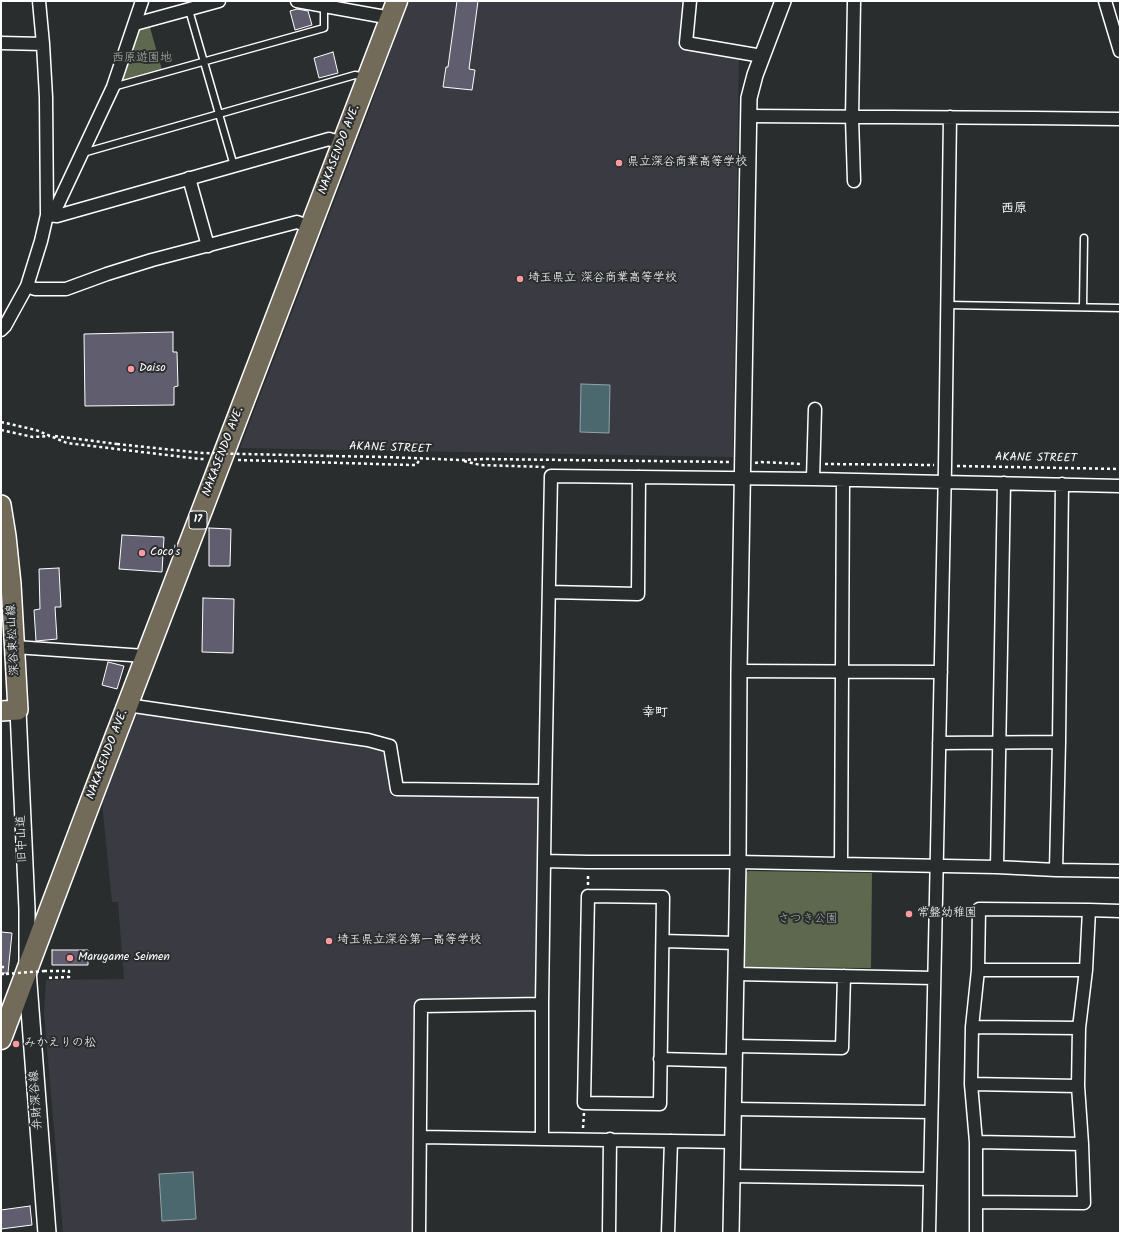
<!DOCTYPE html>
<html>
<head>
<meta charset="utf-8">
<style>
	body { margin:0 }
	#map { position:relative; width:1121px; height:1234px; overflow:hidden; background:#2a2d2e; font-family:Kalam,sans-serif }
	canvas { display:block }
	.frame { position:absolute; inset:0; border:2px solid #fff; pointer-events:none }
</style>
</head>
<body>
<div id="map">
<canvas width="1121" height="1234"></canvas>
<div class="frame"></div>
</div>
<script>
const context = document.querySelector('canvas').getContext('2d');
context.lineJoin = 'round';
function fillPath(path, color) { context.fillStyle = color; context.fill(path, 'evenodd'); }
const poly = rows => new Path2D(rows.map(r => 'M' + r).join(''));
function trace(path, color, width, dash) { context.strokeStyle = color; context.lineWidth = width; context.lineCap = dash ? 'butt' : 'round'; context.setLineDash(dash || []); context.stroke(path); }
function label(font, color, halo, rows, align = 'center') {
  context.font = font + ' Kalam,"Klee One",sans-serif'; context.lineWidth = 4; context.setLineDash([]); context.textBaseline = 'middle'; context.strokeStyle = halo; context.fillStyle = color; for (const [text, x, y, turn = 0] of rows) {
    context.save(); context.translate(x, y); context.rotate((+turn || 0) * Math.PI / 180); context.textAlign = isNaN(turn) ? turn : align; if (halo) context.strokeText(text, 0, 0); context.fillText(text, 0, 0); context.restore();
  }
}
fillPath(poly([
	[409,1,686,1,681,48,739,57,733,457,240,448,369,111],
	[137,713,376,748,387,756,391,796,535,796,539,800,536,995,532,1000,415,1001,413,1233,63,1233,44,1013,46,980,124,979,118,902,112,902,102,803]
]), '#3a3b42');
fillPath(poly([
	[149,24,162,70,123,81,120,77,135,30],
	[748,871,872,873,871,968,746,967,743,963,743,876]
]), '#5d684f');
const water = poly([
	[581,384,610,385,609,433,580,432,581,384],
	[193,1172,196,1219,162,1221,159,1174,193,1172]
]);
fillPath(water, '#4a686e');
trace(water, '#92a4a8', 1);
const building = poly([
	[457,1,478,1,469,69,475,70,472,90,443,87,446,67,448,67,457,1],
	[297,9,308,11,312,25,295,30,290,11,297,9],
	[333,52,338,73,319,78,314,58,333,52],
	[173,332,173,352,177,352,178,386,174,387,174,405,85,406,84,334,173,332],
	[209,528,231,529,230,566,209,566,209,528],
	[122,535,164,537,162,572,119,569,122,535],
	[59,568,61,607,55,607,57,639,36,641,34,610,40,609,39,569,59,568],
	[203,598,234,599,233,653,202,652,203,598],
	[108,662,124,666,117,689,102,685,108,662],
	[1,932,12,933,8,973,1,973,1,932],
	[52,950,88,950,88,965,52,965,52,950],
	[30,1206,32,1225,1,1229,1,1210,30,1206]
]);
fillPath(building, '#605d6f');
trace(building, '#fff', 1);
const service = poly([
	[189,10,234,166],
	[113,87,324,28,324,6],
	[83,153,355,75,366,77],
	[948,305,1120,308],
	[1083,307,1084,238]
]);
const minor = poly([
	[297,1,391,18],
	[690,1,686,43,762,56],
	[1105,1,1120,51],
	[135,24,219,1],
	[1,43,43,44],
	[748,116,1033,118,1120,119],
	[189,178,208,246],
	[854,181,852,118,854,1],
	[47,215,57,216,329,139,342,143],
	[47,215,58,204,113,87,142,1],
	[27,286,35,289,66,289,107,274,152,260,297,222,310,227],
	[1,330,5,326,27,286,41,241,47,215,46,97,43,44,39,1],
	[813,479,815,409],
	[549,592,638,594,639,477],
	[15,647,145,656],
	[739,671,941,672],
	[127,705,368,740,390,746,397,789,545,791],
	[939,743,1059,742],
	[544,861,588,862,738,862,841,864,997,867,1056,870,1120,871],
	[841,864,843,480],
	[997,867,1004,483],
	[1056,870,1059,742,1062,484],
	[588,896,663,897,660,1104,584,1103,588,896],
	[1089,910,1120,911],
	[663,941,736,943],
	[978,970,1086,970],
	[736,974,934,978],
	[972,1027,1079,1028],
	[735,1046,842,1048,844,976],
	[660,1059,734,1061],
	[971,1084,1078,1086],
	[734,1109,931,1112],
	[421,1137,732,1142],
	[542,1138,542,1004,545,791,551,476,813,479,1120,486],
	[976,1142,1082,1144],
	[732,1176,930,1179],
	[419,1233,421,1006,542,1004],
	[609,1233,610,1139],
	[668,1233,671,1141],
	[929,1233,945,466,950,117],
	[976,1233,976,1142,971,1084,972,1027,978,970,979,909,1089,910,1086,970,1079,1028,1078,1086,1082,1144,1084,1203,976,1202]
]);
const tertiary = poly([
	[18,710,27,909,27,963],
	[731,1233,738,862,739,671,749,98,755,75,783,1]
]);
const secondary = poly([
	[27,970,47,1233]
]);
const primary = poly([
	[1,505,6,536,11,584,18,710,1,711]
]);
const trunk = poly([
	[1,1039,93,795,397,1]
]);
trace(service, '#fff', 9);
trace(minor, '#fff', 15);
trace(tertiary, '#fff', 18);
trace(secondary, '#fff', 20);
trace(primary, '#fff', 22);
trace(trunk, '#fff', 23);
trace(poly([
	[1,422,36,430,67,443,200,459,206,459],
	[1,430,33,437,50,436],
	[55,436,117,444],
	[330,456,386,457,462,460,483,459,730,462],
	[238,460,412,465,416,465,421,458],
	[464,461,480,465,545,467],
	[755,463,761,462,802,464],
	[825,464,934,465],
	[957,466,1120,469],
	[588,885,588,874],
	[1,967,5,967],
	[44,971,69,971,69,977,46,978],
	[1,974,6,974],
	[583,1128,584,1113]
]), '#fff', 2.5, [3, 3]);
trace(service, '#2a2d2e', 6);
trace(minor, '#2a2d2e', 12);
trace(tertiary, '#2a2d2e', 15);
trace(secondary, '#2a2d2e', 17);
trace(primary, '#726b5a', 19);
trace(trunk, '#726b5a', 20);
trace(poly([
	[117,444,202,453,330,456],
	[6,974,44,971]
]), '#fff', 2.5, [3, 3]);
for (const [x, y, r, color] of [
	[619,163,4,"#ff9aa2"],
	[520,279,4,"#ff9aa2"],
	[131,369,4,"#ff9aa2"],
	[142,553,4,"#ff9aa2"],
	[909,914,4,"#ff9aa2"],
	[329,941,4,"#ff9aa2"],
	[70,958,4,"#ff9aa2"],
	[16,1044,4,"#ff9aa2"]
]) { const dot = new Path2D(); dot.arc(x, y, r, 0, 2 * Math.PI); context.fillStyle = color; context.fill(dot); trace(dot, '#2a2d2e', 1.5); }
for (const [x, y, w] of [
	[198,520,18]
]) { const box = new Path2D(); box.roundRect(x - w / 2, y - 9, w, 18, 3); context.fillStyle = '#2a2d2e'; context.fill(box); trace(box, '#fff', 1); }
label('bold 11px', '#fff', null, [
	["17",198,520]
]);
label('12px', '#aeb4a7', '#2a2d2e', [
	["西原遊園地",142,59],
	["さつき公園",808,920]
]);
label('12px', '#fff', '#2a2d2e', [
	["NAKASENDO AVE.",340,150,-69],
	["AKANE STREET",390,449,2],
	["NAKASENDO AVE.",224,452,-69],
	["AKANE STREET",1036,459,1],
	["深谷東松山線",14,640,-93],
	["NAKASENDO AVE.",108,755,-69],
	["旧中山道",23,839,-92],
	["弁財深谷線",37,1100,-94]
]);
label('12px', '#fff', '#2a2d2e', [
	["県立深谷商業高等学校",627,163],
	["埼玉県立 深谷商業高等学校",528,279],
	["Daiso",139,369],
	["Coco's",150,553],
	["常盤幼稚園",917,914],
	["埼玉県立深谷第一高等学校",337,941],
	["Marugame Seimen",78,958],
	["みかえりの松",24,1044]
], 'left');
label('bold 13px', '#fff', '#2a2d2e', [
	["西原",1014,210],
	["幸町",655,714]
]);
</script>
</body>
</html>
